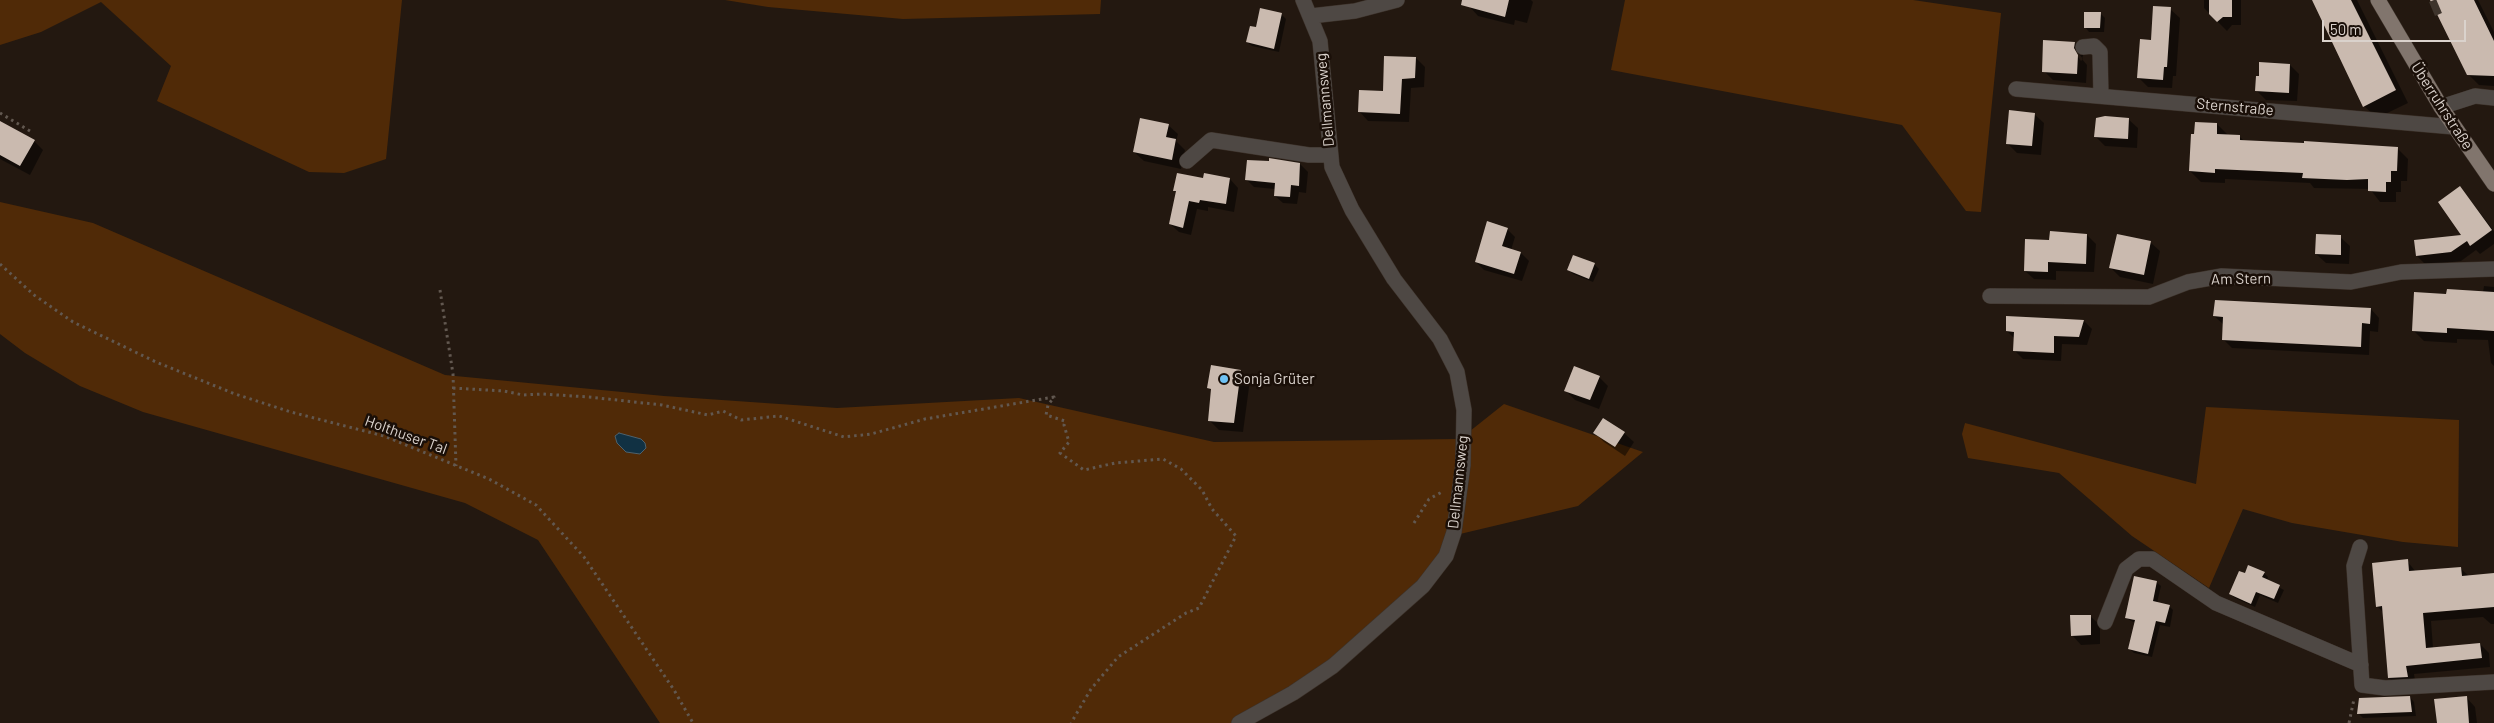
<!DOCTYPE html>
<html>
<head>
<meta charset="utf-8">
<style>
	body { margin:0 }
	#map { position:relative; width:2494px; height:723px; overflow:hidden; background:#231810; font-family:Barlow,sans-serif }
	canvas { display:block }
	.scale { position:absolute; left:2322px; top:20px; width:144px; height:22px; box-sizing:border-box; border:2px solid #dad2cc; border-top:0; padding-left:6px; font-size:15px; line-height:18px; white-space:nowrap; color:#dad2cc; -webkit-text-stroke:4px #1a0f08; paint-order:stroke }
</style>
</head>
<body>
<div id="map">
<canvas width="2494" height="723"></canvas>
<div class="scale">50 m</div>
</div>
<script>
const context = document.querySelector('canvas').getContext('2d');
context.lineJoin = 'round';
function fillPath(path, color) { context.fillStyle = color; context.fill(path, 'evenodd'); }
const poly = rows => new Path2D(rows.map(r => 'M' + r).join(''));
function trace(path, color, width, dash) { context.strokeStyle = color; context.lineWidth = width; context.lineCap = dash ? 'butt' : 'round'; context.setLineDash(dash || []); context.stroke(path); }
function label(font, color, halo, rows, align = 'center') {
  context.font = font + ' Barlow,sans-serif'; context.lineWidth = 5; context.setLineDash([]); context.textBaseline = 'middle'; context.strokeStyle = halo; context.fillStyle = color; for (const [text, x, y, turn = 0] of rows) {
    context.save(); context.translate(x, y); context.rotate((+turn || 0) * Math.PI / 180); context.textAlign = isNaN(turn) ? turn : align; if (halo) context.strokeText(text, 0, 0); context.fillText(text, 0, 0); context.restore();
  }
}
fillPath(poly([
	[0,0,402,0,386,159,344,173,309,172,157,101,171,66,101,2,41,32,0,45],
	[725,0,1101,0,1100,14,903,19,768,7],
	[1625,0,1913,0,2001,13,1981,212,1966,211,1902,125,1611,70],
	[0,202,93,223,445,375,664,396,837,408,1019,398,1214,442,1460,439,1504,404,1643,452,1578,506,1460,534,1417,585,1331,664,1235,723,660,723,538,540,465,503,143,412,80,386,25,353,0,334],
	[2206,407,2459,420,2458,547,2403,542,2292,523,2243,509,2209,588,2132,536,2059,473,1968,458,1962,434,1965,423,2196,484]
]), '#502a07');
const water = poly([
	[619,433,641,439,645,443,646,448,640,454,626,452,617,443,615,436,619,433]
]);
fillPath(water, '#113143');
trace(water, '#4d616c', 1);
fillPath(poly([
	[1471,0,1531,0,1533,2,1527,23,1515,20,1514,25,1478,16,1469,6],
	[2204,0,2241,0,2241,25,2232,25,2227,31,2204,8],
	[2314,0,2357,0,2408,103,2377,118,2364,106],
	[2431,0,2478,0,2494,32,2494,86,2479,85,2468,74],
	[2170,9,2180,18,2176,76,2173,76,2172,88,2148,87,2139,78,2152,41],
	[2100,13,2105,18,2104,32,2089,32,2085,27],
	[1281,14,1286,19,1279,52,1252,46,1247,42,1257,28],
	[2044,41,2075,43,2084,52,2082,59,2087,65,2086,83,2053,80,2044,71],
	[2073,50,2076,50,2083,59,2081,61],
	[1416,58,1425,67,1424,87,1411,88,1409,122,1368,121,1359,111,1384,92],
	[2290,65,2299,74,2297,101,2266,100,2256,90],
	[2034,114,2044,123,2041,155,2017,153,2007,143],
	[2128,119,2138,128,2137,148,2105,146,2096,137],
	[0,123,34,141,43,150,30,175,0,159],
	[2217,124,2228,135,2240,137,2244,141,2397,148,2408,159,2407,181,2401,181,2401,192,2396,192,2396,202,2380,202,2370,189,2314,188,2310,183,2225,179,2225,183,2201,182,2190,171],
	[1168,125,1178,134,1176,141,1185,150,1181,169,1144,161,1134,152],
	[1300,164,1308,172,1306,193,1299,192,1297,204,1283,203,1275,196,1275,189,1254,187,1247,180],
	[1205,175,1230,179,1238,188,1234,212,1208,207,1208,211,1197,209,1191,235,1179,232,1170,224,1177,193,1175,190,1204,179],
	[2460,187,2494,231,2494,244,2480,254,2476,250,2461,261,2426,265,2417,256,2464,236],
	[1507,229,1515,237,1511,250,1521,253,1529,261,1522,281,1484,270,1476,262],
	[2087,235,2096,244,2094,272,2056,271,2056,280,2034,279,2025,271,2050,241],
	[2340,237,2350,246,2349,264,2326,263,2316,254],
	[2150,242,2160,251,2153,284,2120,277,2111,268],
	[1594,264,1599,269,1593,282,1573,274,1569,270],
	[2484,286,2494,287,2494,366,2491,363,2488,340,2457,339,2457,343,2424,341,2414,331,2447,295,2483,292],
	[2371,309,2379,318,2378,332,2370,331,2369,355,2232,348,2223,339,2223,324,2214,316],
	[2007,318,2084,321,2092,329,2087,345,2062,344,2061,361,2023,359,2015,351,2015,339,2007,331],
	[1241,371,1250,380,1243,432,1219,430,1210,421,1212,391,1209,388],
	[1599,377,1608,386,1599,409,1575,400,1565,390],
	[1595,433,1624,433,1634,442,1625,456,1604,442],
	[2407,561,2416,572,2460,568,2469,576,2494,574,2494,624,2491,624,2483,617,2431,621,2433,648,2480,644,2489,653,2490,667,2414,674,2416,686,2398,687,2389,678,2383,612,2377,606],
	[2264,573,2268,577,2267,581,2284,590,2278,603,2260,595,2255,607,2235,598,2230,594,2246,575],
	[2156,582,2161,586,2157,603,2169,606,2173,610,2170,627,2160,625,2152,657,2134,653,2129,648,2135,623,2126,618],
	[2090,616,2100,625,2100,644,2081,645,2072,635],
	[2410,697,2414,702,2416,716,2363,718,2359,714],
	[2466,697,2475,707,2477,723,2438,723]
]), '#0007');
fillPath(poly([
	[1462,0,1509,0,1505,17,1461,5],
	[2209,0,2232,0,2232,17,2223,17,2217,22,2209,14],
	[2312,0,2351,0,2396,90,2363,107],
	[2430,0,2474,0,2494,41,2494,76,2467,75],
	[2153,6,2171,7,2167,67,2164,67,2163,80,2137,78,2140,39,2151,40],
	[1260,8,1282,13,1274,49,1246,42,1250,26,1256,27],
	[2084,12,2101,12,2100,28,2084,28],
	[2043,40,2075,42,2074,48,2078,55,2077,74,2042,72],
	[1384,56,1416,57,1415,78,1402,79,1400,114,1358,112,1359,90,1383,91],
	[2259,62,2290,64,2289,93,2255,91,2256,76,2259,76],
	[2009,110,2035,113,2032,146,2006,144],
	[2105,116,2129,118,2128,139,2094,137,2096,118],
	[1140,118,1169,124,1166,137,1176,139,1172,160,1133,152],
	[0,121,35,140,20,166,0,155],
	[2195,122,2217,123,2217,134,2240,135,2240,140,2304,143,2304,141,2398,147,2397,171,2391,171,2391,182,2386,182,2386,192,2368,191,2368,179,2347,180,2302,178,2303,173,2215,169,2215,173,2189,171,2191,134,2194,134],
	[1269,158,1300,163,1299,186,1291,185,1290,197,1274,196,1275,183,1245,180,1247,160,1269,161],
	[1177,173,1203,178,1204,173,1230,178,1226,204,1200,200,1199,203,1189,201,1183,228,1169,224,1176,191,1173,191],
	[2460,186,2492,230,2470,246,2467,241,2451,252,2416,256,2414,240,2461,235,2438,202],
	[1487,221,1508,228,1502,246,1521,252,1514,274,1475,262],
	[2050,231,2087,234,2086,264,2048,262,2048,272,2024,271,2025,239,2049,240],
	[2117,234,2151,241,2144,275,2109,268],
	[2316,234,2341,235,2341,255,2315,254],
	[1573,255,1595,263,1589,279,1567,270],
	[2447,289,2494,292,2494,331,2447,328,2447,333,2412,331,2414,292,2446,294],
	[2215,300,2371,308,2370,324,2362,323,2361,347,2222,340,2223,317,2213,316],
	[2006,316,2066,319,2084,320,2079,337,2054,336,2054,353,2013,351,2014,332,2006,331],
	[1211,365,1241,370,1234,423,1208,421,1211,389,1207,388],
	[1574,366,1600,376,1590,400,1564,391],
	[1603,418,1625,432,1615,447,1593,433],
	[2408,559,2409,571,2461,567,2462,576,2494,573,2494,607,2423,613,2426,648,2480,643,2482,658,2406,666,2408,677,2388,678,2382,606,2376,607,2372,563],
	[2248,565,2265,572,2262,577,2280,585,2274,599,2256,592,2251,604,2229,594,2239,571,2245,573],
	[2134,576,2157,581,2153,601,2170,605,2165,623,2156,621,2148,654,2128,649,2135,620,2125,618],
	[2070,615,2091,615,2091,635,2071,636],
	[2410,696,2412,712,2357,714,2359,698],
	[2467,696,2469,723,2437,723,2434,699]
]), '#cabaaf');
trace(poly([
	[2432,9,2439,6]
]), '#3e342c', 15, [15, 8]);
const minor = poly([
	[1311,16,1355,11,1397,0],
	[2083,47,2094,46,2100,52,2101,96],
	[2016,89,2454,127],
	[2441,107,2475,96,2494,98],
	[1187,161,1211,140,1309,155,1329,155],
	[1990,296,2149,297,2188,282,2222,276,2351,282,2401,272,2494,269],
	[2360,547,2354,566,2362,685,2385,688,2494,682],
	[2105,622,2126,569,2139,559,2152,559,2216,603,2361,665],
	[1239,723,1293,693,1333,666,1423,586,1446,556,1454,532,1463,465,1464,410,1457,372,1440,339,1394,279,1352,210,1332,167,1320,41,1303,0]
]);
const major = poly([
	[2378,0,2441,107,2494,184]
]);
trace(minor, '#3d322a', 16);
trace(major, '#3d322a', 16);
trace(poly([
	[0,113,30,131],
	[0,264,34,295,73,322,156,362,235,394,291,412,384,436,489,479,536,505,584,557,674,690,693,723],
	[440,290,453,374,456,466],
	[453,388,504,391,523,395,542,394,589,397,662,405,708,415,723,411,741,420,779,416,844,437,871,434,925,419,1054,397,1048,405,1046,415,1065,421,1064,425,1069,442,1060,453,1084,470,1115,463,1163,459,1181,469,1202,490,1212,509,1236,536,1199,608,1186,613,1118,657,1091,689,1071,723],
	[1414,523,1429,499,1442,492],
	[2349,723,2354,699]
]), '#625850', 3, [2.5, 4]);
trace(minor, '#4e4844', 15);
trace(major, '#81756d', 15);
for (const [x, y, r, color] of [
	[1224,379,5,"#6fc2f4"]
]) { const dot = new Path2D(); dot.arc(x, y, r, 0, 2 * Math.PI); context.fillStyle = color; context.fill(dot); trace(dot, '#1a0f08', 2); }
label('15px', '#dad2cc', '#1a0f08', [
	["Dellmannsweg",1325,100,-95],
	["Überruhrstraße",2442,106,57],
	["Sternstraße",2235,107,5],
	["Am Stern",2241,279,-1],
	["Holthuser Tal",406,435,20],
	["Dellmannsweg",1458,482,-84]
]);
label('15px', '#dad2cc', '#1a0f08', [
	["Sonja Grüter",1234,379]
], 'left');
</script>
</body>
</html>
